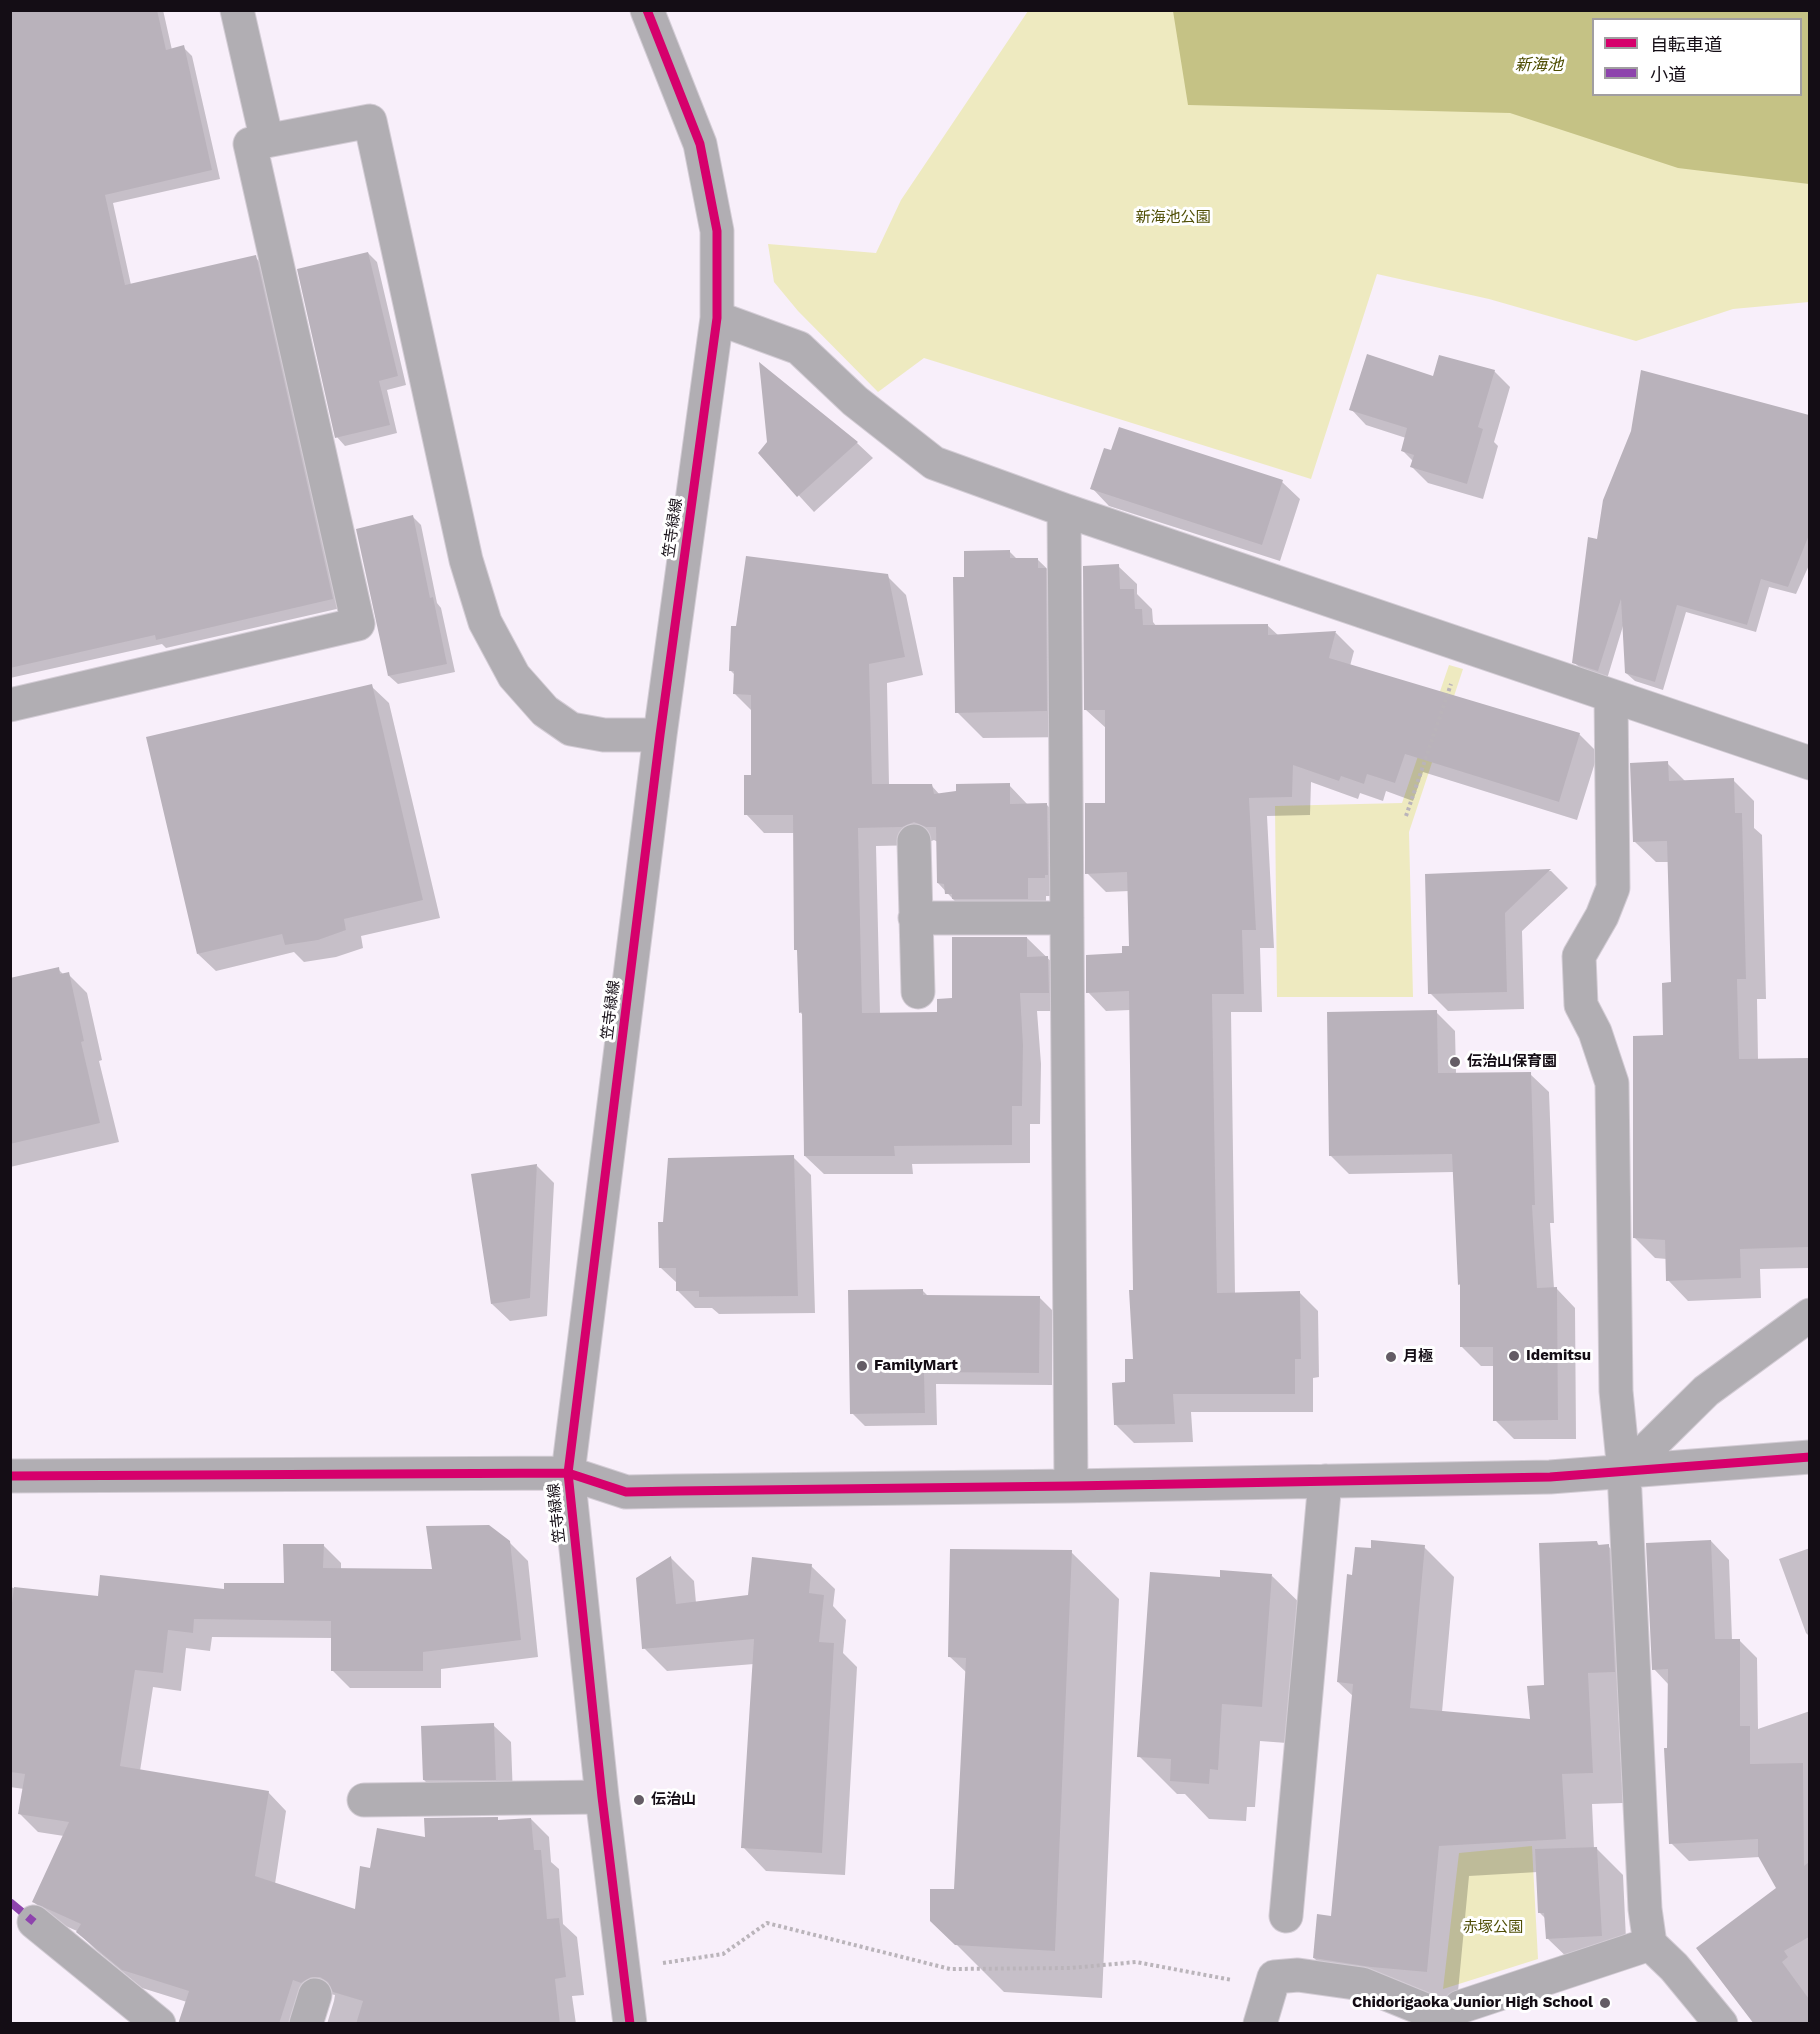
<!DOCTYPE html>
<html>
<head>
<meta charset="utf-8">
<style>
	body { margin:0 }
	#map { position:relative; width:1820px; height:2034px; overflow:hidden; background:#f8effa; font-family:"Work Sans","Noto Sans JP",sans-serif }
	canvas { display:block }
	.frame { position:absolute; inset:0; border:12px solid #140d15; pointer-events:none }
	.legend { position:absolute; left:1592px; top:18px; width:210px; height:78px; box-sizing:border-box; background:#fff; border:2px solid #a19ea1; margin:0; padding:8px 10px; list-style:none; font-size:18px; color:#140d15 }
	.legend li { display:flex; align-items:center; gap:12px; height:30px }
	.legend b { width:30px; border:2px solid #a19ea1 }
</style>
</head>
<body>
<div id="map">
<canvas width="1820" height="2034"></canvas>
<div class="frame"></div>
<ul class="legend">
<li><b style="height:8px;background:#d6006c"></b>自転車道</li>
<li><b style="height:8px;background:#8e44ad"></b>小道</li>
</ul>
</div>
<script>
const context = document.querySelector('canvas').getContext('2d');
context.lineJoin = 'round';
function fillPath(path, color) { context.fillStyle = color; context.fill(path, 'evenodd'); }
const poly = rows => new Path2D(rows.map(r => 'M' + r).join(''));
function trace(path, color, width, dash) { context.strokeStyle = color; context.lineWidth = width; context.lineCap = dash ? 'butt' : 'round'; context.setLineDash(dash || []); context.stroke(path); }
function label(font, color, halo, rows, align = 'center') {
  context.font = font + ' "Work Sans","Noto Sans JP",sans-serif'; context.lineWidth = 6; context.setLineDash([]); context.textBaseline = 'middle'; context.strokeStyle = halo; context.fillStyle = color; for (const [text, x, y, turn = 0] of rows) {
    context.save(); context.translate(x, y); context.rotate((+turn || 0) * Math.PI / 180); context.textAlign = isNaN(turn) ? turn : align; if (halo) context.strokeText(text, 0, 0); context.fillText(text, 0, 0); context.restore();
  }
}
fillPath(poly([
	[1028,11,1809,11,1809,302,1733,309,1636,341,1489,299,1377,274,1311,479,924,358,878,392,798,311,774,282,768,244,876,253,901,200],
	[1594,20,1800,20,1800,94,1594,94],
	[1449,665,1463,669,1409,832,1413,997,1277,997,1275,806,1402,803],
	[1532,1846,1538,1959,1443,1989,1459,1853]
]), '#eeeac0');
fillPath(poly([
	[1173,11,1809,11,1809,184,1678,168,1510,113,1188,105],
	[1594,20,1800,20,1800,94,1594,94]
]), '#c5c285');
fillPath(poly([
	[10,10,163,10,172,50,183,47,192,56,220,179,113,203,131,285,255,257,264,266,341,608,166,648,162,644,10,678],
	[368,253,377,262,406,385,387,390,397,433,345,446,337,437],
	[761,365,857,443,873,458,814,512,760,453,768,443],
	[1494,371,1510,387,1494,442,1498,446,1483,499,1428,483,1412,467,1413,461,1402,450,1406,438,1366,425,1351,409,1434,378],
	[1810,410,1810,563,1796,594,1769,587,1756,632,1686,612,1663,690,1635,681,1626,673,1623,626,1607,679,1583,671,1574,662,1598,541,1808,416],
	[1282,482,1300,499,1280,561,1109,506,1092,488],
	[413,517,421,525,437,603,441,608,455,672,398,684,389,676],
	[1009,551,1018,560,1037,559,1064,585,1072,737,983,738,957,712,966,578],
	[1118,566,1137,584,1137,594,1152,609,1153,622,1157,627,1267,625,1279,636,1336,633,1354,651,1350,666,1579,734,1598,753,1577,820,1423,772,1413,801,1386,791,1383,801,1360,793,1358,799,1311,782,1310,815,1267,816,1274,948,1260,948,1262,1012,1231,1012,1235,1294,1300,1293,1318,1311,1319,1377,1313,1378,1313,1412,1191,1412,1193,1442,1134,1443,1115,1424,1134,1360,1130,1010,1106,1011,1088,992,1131,947,1129,891,1106,892,1087,873,1107,804,1106,728,1086,710],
	[887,576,906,595,923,675,887,683,889,785,931,785,940,795,1009,785,1028,805,1047,805,1065,824,1063,896,1046,896,1046,917,965,912,938,883,938,842,934,840,921,845,876,846,880,1014,939,1013,1027,938,1066,976,1067,1011,1037,1011,1041,1064,1040,1124,1030,1124,1030,1163,912,1164,913,1174,824,1174,805,1156,803,1015,800,1012,798,952,796,949,795,833,764,833,746,814,753,777,753,712,734,693,735,675,730,670],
	[371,686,389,703,440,918,361,936,363,948,336,957,304,962,294,952,216,971,198,954],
	[1667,763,1686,782,1733,780,1754,801,1754,828,1762,835,1766,999,1757,999,1758,1060,1810,1059,1810,1268,1760,1269,1761,1298,1688,1301,1668,1280,1667,1259,1655,1258,1634,1237,1673,984,1669,862,1656,862,1635,842],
	[1551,871,1568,888,1522,931,1524,1009,1448,1011,1430,993,1427,875],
	[58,969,64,975,68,974,87,993,102,1060,99,1061,119,1142,10,1167,10,979],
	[1436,1012,1455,1031,1456,1074,1530,1074,1549,1092,1554,1223,1550,1223,1554,1289,1557,1289,1575,1308,1576,1439,1514,1439,1495,1420,1494,1366,1481,1366,1462,1347,1461,1286,1459,1284,1454,1172,1349,1174,1330,1155],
	[793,1157,811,1175,815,1313,719,1314,712,1308,695,1308,678,1291,678,1284,661,1268,664,1223],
	[537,1166,554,1183,547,1316,510,1321,492,1304],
	[922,1290,928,1296,1039,1297,1052,1310,1052,1385,936,1384,937,1425,865,1426,852,1413],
	[1711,1541,1729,1560,1732,1640,1739,1640,1757,1658,1758,1729,1810,1711,1810,2024,1756,2024,1778,1888,1760,1857,1689,1861,1671,1843,1668,1750,1669,1685,1654,1669],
	[509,1542,528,1561,538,1657,441,1669,441,1688,350,1688,332,1670,332,1638,212,1637,210,1651,186,1648,181,1691,153,1687,140,1771,268,1792,286,1811,275,1884,356,1911,371,1870,427,1839,497,1819,500,1822,531,1819,549,1837,551,1862,559,1869,563,1924,577,1937,584,1995,572,1996,576,2024,327,2024,334,2001,335,1995,330,1994,310,2024,180,2024,187,2002,142,1988,96,1950,77,1931,52,1920,34,1902,64,1836,38,1832,20,1814,24,1789,10,1787,10,1586,13,1588,99,1597,226,1591,285,1585,323,1545,341,1563,341,1570,433,1570],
	[1597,1543,1600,1546,1608,1546,1638,1576,1644,1702,1618,1703,1623,1803,1592,1804,1594,1849,1596,1848,1623,1875,1627,1961,1574,1964,1547,1938,1546,1919,1540,1913,1538,1872,1469,1876,1457,2002,1402,1997,1344,1988,1314,1958,1333,1918,1354,1697,1338,1682,1354,1577,1372,1550,1424,1547,1454,1577,1442,1712,1531,1720,1546,1686],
	[1810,1548,1810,1637,1806,1633,1779,1559],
	[1071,1552,1119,1599,1102,1998,1004,1992,932,1920,955,1890,967,1673,949,1656],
	[671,1558,694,1581,696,1603,749,1596,811,1566,835,1589,833,1606,846,1620,843,1653,857,1667,845,1875,766,1871,743,1847,754,1664,667,1671,644,1648,638,1579],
	[1272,1576,1310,1613,1300,1744,1260,1741,1255,1807,1247,1807,1246,1821,1209,1819,1185,1794,1177,1794,1139,1756],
	[493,1725,511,1742,513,1797,442,1798,424,1780]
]), '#0003');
fillPath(poly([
	[10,10,157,10,166,50,184,45,212,170,105,195,125,285,256,255,333,599,156,640,155,635,10,668],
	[368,252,398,376,379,381,390,425,335,438,297,269],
	[1367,354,1433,376,1439,355,1495,370,1478,427,1483,429,1467,484,1410,467,1414,455,1401,451,1407,428,1349,410],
	[759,362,858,442,797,497,758,453,767,442],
	[1641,370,1809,415,1809,535,1788,587,1761,579,1747,625,1677,605,1655,682,1625,673,1621,599,1598,671,1572,663,1588,537,1597,539,1603,500,1631,431],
	[1119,427,1283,480,1262,545,1090,489,1104,448,1111,450],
	[413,515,430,598,433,597,447,664,388,676,356,529],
	[1010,550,1010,558,1038,558,1038,568,1046,568,1047,711,955,713,953,577,964,577,964,551],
	[746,556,888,574,905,657,869,664,872,784,932,784,934,794,956,791,956,784,1010,783,1010,804,1047,803,1048,875,1045,875,1045,878,1028,878,1028,899,952,899,952,894,945,894,944,884,937,883,936,827,926,827,914,822,902,827,858,828,862,1013,937,1012,937,999,952,998,952,937,1027,937,1027,957,1048,956,1049,993,1020,993,1023,1045,1022,1106,1012,1106,1012,1145,894,1146,895,1156,804,1156,802,1012,799,1013,797,950,794,950,793,815,744,815,744,775,751,775,751,695,733,694,734,671,729,671,731,626,736,626],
	[1119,564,1120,589,1134,589,1135,609,1142,609,1143,625,1268,624,1268,635,1336,631,1329,658,1580,733,1559,802,1405,754,1395,783,1367,774,1364,784,1341,776,1339,781,1293,765,1292,797,1249,798,1256,930,1242,930,1244,994,1212,994,1217,1293,1300,1291,1301,1359,1295,1359,1295,1394,1173,1394,1175,1424,1114,1425,1112,1383,1125,1382,1125,1359,1133,1359,1129,1290,1133,1290,1129,991,1086,993,1086,955,1122,953,1122,946,1129,946,1127,872,1085,874,1085,803,1105,803,1105,710,1084,710,1083,566],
	[372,684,423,900,344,919,346,930,318,940,285,945,282,934,197,954,146,737],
	[1668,761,1669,781,1734,778,1735,813,1742,813,1746,979,1737,979,1739,1059,1809,1058,1809,1247,1740,1249,1741,1278,1666,1281,1665,1240,1633,1238,1633,1036,1663,1035,1662,983,1671,982,1667,841,1633,842,1630,763],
	[1551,869,1505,913,1507,992,1428,994,1425,874],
	[59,967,60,974,69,972,84,1041,81,1042,100,1123,10,1144,10,978],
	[1437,1010,1438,1073,1531,1072,1535,1205,1532,1205,1537,1288,1557,1287,1558,1420,1493,1421,1493,1347,1460,1347,1460,1284,1458,1285,1452,1154,1329,1156,1327,1012],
	[794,1155,798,1296,699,1297,699,1291,676,1291,676,1268,659,1268,658,1222,663,1222,668,1158],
	[537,1164,530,1298,491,1304,471,1174],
	[923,1289,923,1295,1040,1296,1039,1373,924,1372,925,1413,850,1414,848,1290],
	[489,1525,510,1541,521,1640,423,1652,423,1671,331,1671,331,1621,194,1619,193,1633,168,1630,163,1673,135,1670,120,1766,269,1791,255,1876,355,1909,360,1866,370,1868,377,1828,425,1837,424,1818,498,1817,498,1820,531,1818,534,1850,541,1850,547,1919,559,1918,566,1977,555,1979,560,2024,356,2024,363,2001,333,1992,328,1982,320,1977,311,1977,301,1983,293,1980,279,2024,178,2024,189,1991,122,1970,76,1932,81,1924,32,1902,69,1822,18,1814,25,1774,10,1772,10,1618,14,1587,98,1596,100,1575,224,1589,224,1583,284,1583,283,1544,324,1544,323,1568,432,1569,426,1526],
	[1371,1540,1425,1545,1410,1708,1530,1719,1527,1686,1544,1685,1539,1543,1597,1541,1598,1545,1609,1544,1615,1672,1588,1673,1593,1773,1562,1774,1566,1839,1439,1846,1427,1972,1371,1967,1313,1958,1317,1914,1331,1916,1353,1684,1337,1682,1347,1574,1352,1575,1355,1547,1371,1548],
	[1711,1540,1715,1639,1740,1639,1740,1726,1750,1726,1750,1764,1803,1763,1804,1866,1809,1862,1809,1937,1784,1951,1788,1957,1782,1962,1809,1999,1809,2024,1754,2024,1696,1948,1776,1888,1758,1856,1758,1839,1669,1844,1664,1748,1667,1748,1668,1669,1652,1670,1646,1543],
	[950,1549,1072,1550,1055,1951,955,1945,930,1921,930,1889,954,1889,966,1658,948,1657],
	[671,1556,676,1604,748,1595,752,1557,812,1564,809,1593,824,1595,819,1642,834,1643,822,1853,741,1848,754,1639,642,1649,636,1578],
	[1220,1570,1272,1574,1262,1707,1222,1704,1218,1770,1210,1769,1209,1784,1170,1781,1171,1759,1137,1757,1150,1572,1220,1577],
	[494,1723,496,1780,423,1780,421,1726],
	[1597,1847,1602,1936,1546,1939,1544,1913,1538,1913,1535,1849]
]), '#b9b2bb');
const minor = poly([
	[237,10,267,141],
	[717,318,799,348,855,401,934,463,1064,510,1810,763],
	[1064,510,1071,1486],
	[1611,696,1613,888,1602,916,1579,956,1581,1005,1595,1032,1612,1083,1616,1391,1624,1472,1645,1909,1650,1944],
	[10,705,358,624,250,144,370,121,466,560,485,622,514,676,545,711,571,729,604,735,660,735],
	[914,841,918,992],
	[915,918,1067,918],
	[1624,1472,1706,1391,1810,1315],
	[10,1476,568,1473,626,1492,677,1491,1071,1486,1550,1477,1810,1457],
	[364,1800,602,1797],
	[1286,1916,1325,1481],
	[34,1922,159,2024],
	[1460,2007,1650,1944,1674,1967,1721,2024],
	[306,2024,315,1995],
	[630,2024,602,1797,568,1473,660,735,717,318,717,231,700,144,647,10],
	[1260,2024,1274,1977,1298,1975,1362,1984,1433,2013,1441,2024]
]);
trace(minor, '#d3ccd5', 35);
trace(poly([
	[1406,816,1451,684],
	[663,1963,723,1954,767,1923,950,1969,1071,1968,1136,1962,1232,1980]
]), '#bab4ba', 4, [3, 3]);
trace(minor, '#b1aeb3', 33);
trace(poly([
	[10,1902,34,1922]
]), '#8e44ad', 8, [15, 8]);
trace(poly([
	[10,1476,568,1473,626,1492,677,1491,1071,1486,1550,1477,1810,1457],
	[630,2024,602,1797,568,1473,660,735,717,318,717,231,700,144,647,10]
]), '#d6006c', 9);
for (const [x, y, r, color] of [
	[1455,1062,6,"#645c65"],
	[1514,1356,6,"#645c65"],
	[1391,1357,6,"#645c65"],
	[862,1366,6,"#645c65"],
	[639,1800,6,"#645c65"],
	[1605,2003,6,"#645c65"]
]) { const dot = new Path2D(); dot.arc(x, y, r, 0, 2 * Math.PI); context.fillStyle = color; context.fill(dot); trace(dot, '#fff', 2); }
label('15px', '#504f06', '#fff', [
	["新海池公園",1173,218],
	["赤塚公園",1493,1928]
]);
label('15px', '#140d15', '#fff', [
	["笠寺緑線",673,528,-82],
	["笠寺緑線",611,1010,-83],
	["笠寺緑線",557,1513,-96]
]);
label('bold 15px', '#140d15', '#fff', [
	["伝治山保育園",1467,1062],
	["Idemitsu",1526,1356],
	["月極",1403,1357],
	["FamilyMart",874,1366],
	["伝治山",651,1800],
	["Chidorigaoka Junior High School",1593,2003,"right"]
], 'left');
label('italic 16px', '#4d4c01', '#fff', [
	["新海池",1539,65]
]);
</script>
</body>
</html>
